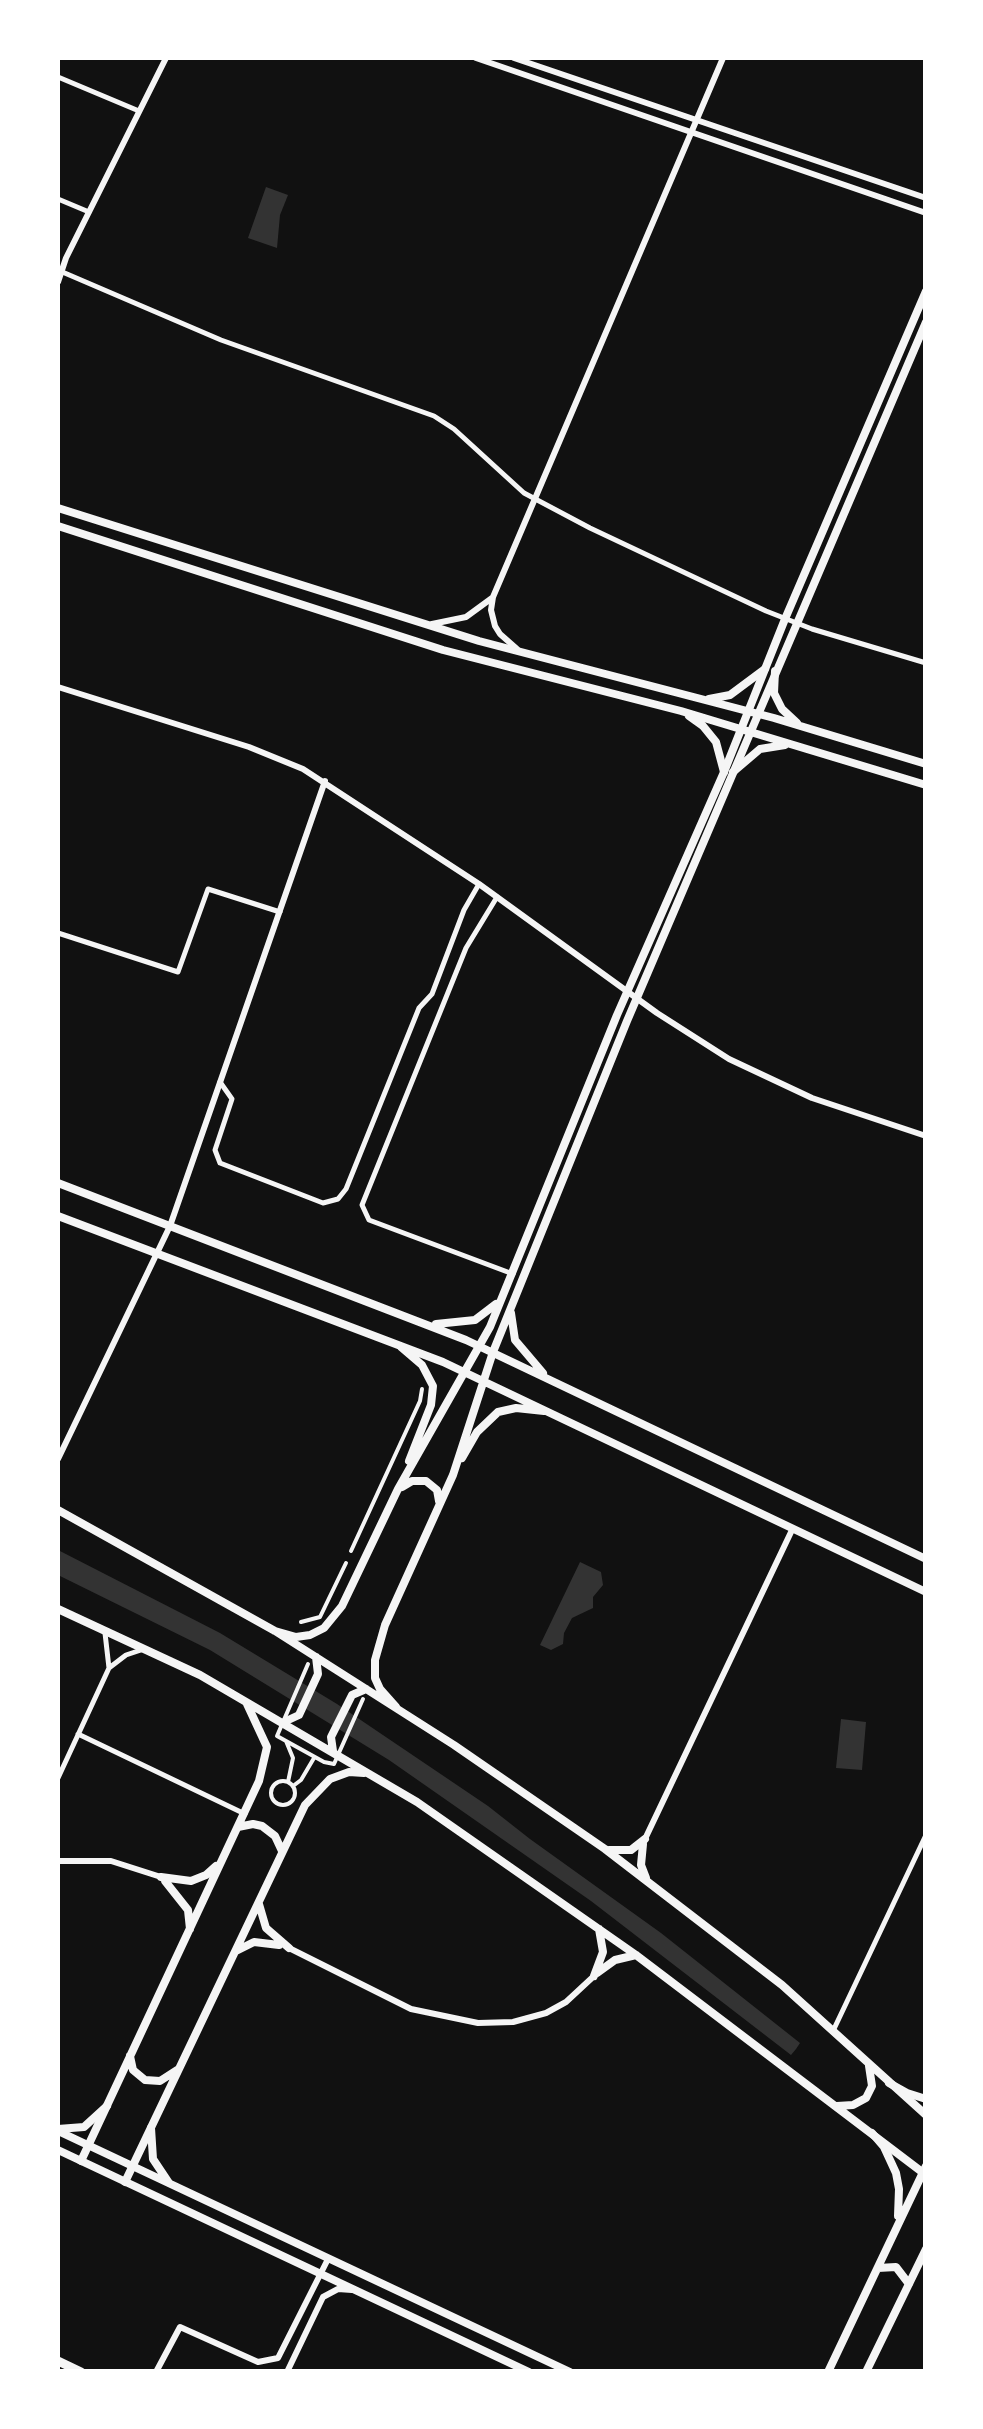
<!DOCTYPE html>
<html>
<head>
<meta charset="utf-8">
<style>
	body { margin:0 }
	#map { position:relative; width:983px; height:2429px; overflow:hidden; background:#111; font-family:"Public Sans",sans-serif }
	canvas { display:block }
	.frame { position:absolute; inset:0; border:60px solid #fff; pointer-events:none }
</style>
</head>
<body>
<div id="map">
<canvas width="983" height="2429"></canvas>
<div class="frame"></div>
</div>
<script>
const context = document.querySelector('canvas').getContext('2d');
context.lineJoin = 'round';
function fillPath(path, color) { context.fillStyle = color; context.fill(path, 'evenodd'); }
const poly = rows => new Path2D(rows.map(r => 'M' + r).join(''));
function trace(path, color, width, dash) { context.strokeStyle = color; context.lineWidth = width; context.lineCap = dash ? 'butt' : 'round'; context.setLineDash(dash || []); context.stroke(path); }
fillPath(poly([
	[266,187,288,195,280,215,277,248,248,238],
	[58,1550,220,1633,337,1704,488,1806,530,1839,661,1933,800,2043,796,2049,791,2055,591,1901,389,1760,210,1650,58,1575],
	[580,1562,601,1572,603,1585,593,1597,593,1608,572,1618,564,1633,563,1644,551,1650,540,1645],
	[841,1719,866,1722,862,1770,836,1768]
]), '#333');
trace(poly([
	[351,1551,420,1401,422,1389],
	[301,1622,320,1617,346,1563],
	[308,1664,277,1736,324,1762,334,1764,363,1699],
	[286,1741,293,1758,288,1782],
	'271 1793a12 12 0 1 1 24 0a12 12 0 1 1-24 0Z',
	[293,1786,301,1780,314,1758]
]), '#f5f5f5', 4);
trace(poly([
	[58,77,139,111],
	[58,199,89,212],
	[60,271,221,340,434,416,454,429,524,493,590,528,766,611,812,629,926,663],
	[497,897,466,948,362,1205,369,1220,513,1274],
	[58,933,178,972,208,889,280,912],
	[220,1082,232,1099,215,1150,220,1163,323,1203,338,1199,346,1189,419,1008,432,994,464,910,479,884],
	[109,1668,126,1655,141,1650],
	[78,1734,245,1814],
	[58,1778,109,1668,105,1633],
	[833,2031,926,1835]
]), '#f5f5f5', 5);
trace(poly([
	[476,58,926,213],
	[514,58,926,198],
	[58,282,66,258,166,58],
	[432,624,466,617,492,598],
	[517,649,500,634,495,626,491,610,493,597,723,58],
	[58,687,249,747,303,769,479,884,657,1013,729,1059,812,1098,926,1136],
	[58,1459,170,1226,325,781],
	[645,1839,792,1530],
	[58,1861,111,1861,161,1877],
	[289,1948,411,2009,478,2023,513,2022,546,2013,566,2002,594,1976],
	[156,2372,180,2327,258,2362,278,2358,328,2259],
	[287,2372,323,2297,338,2289,352,2290]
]), '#f5f5f5', 6);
trace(poly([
	[58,1183,466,1340,926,1559],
	[58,1216,443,1362,926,1592],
	[511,1313,515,1340,543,1373],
	[436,1324,475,1320,496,1304],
	[401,1347,422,1365,433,1386,431,1405,409,1461],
	[462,1458,477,1432,498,1412,516,1408,544,1411],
	[402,1487,412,1481,426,1481,437,1490,439,1501],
	[58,1510,275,1631,454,1745,605,1849,782,1985,926,2115],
	[58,1609,200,1675,417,1802,636,1955,926,2175],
	[275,1631,296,1637,310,1635,324,1628,342,1606,398,1489,490,1327,617,1015,724,772,785,619,926,291],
	[396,1707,380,1689,375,1678,375,1660,385,1625,453,1475,493,1352,627,1021,926,322],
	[284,1722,299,1715,318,1674,316,1657],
	[333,1751,331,1737,352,1695,366,1689],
	[238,1827,253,1824,262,1826,275,1836,282,1851],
	[643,1844,641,1865,646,1878],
	[609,1850,631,1850,645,1839],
	[161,1877,191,1881,206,1875,216,1866],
	[165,1881,188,1910,190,1929],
	[259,1904,266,1928,289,1948],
	[236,1951,254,1942,279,1945],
	[597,1973,615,1960,636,1955],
	[594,1976,603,1952,599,1929],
	[130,2056,133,2070,145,2080,160,2081,177,2070],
	[837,2106,853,2105,866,2098,872,2086,869,2066],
	[81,2161,259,1781,267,1747,247,1704],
	[125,2182,305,1805,330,1779,349,1772,364,1773]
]), '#f5f5f5', 8);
trace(poly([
	[58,508,479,641,774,718,926,764],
	[58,526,443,650,681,711,926,785],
	[775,671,774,693,782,709,797,723],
	[709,699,730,695,765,669],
	[689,716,703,726,716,742,724,772],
	[733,772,760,749,785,745],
	[889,2083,907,2093,926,2099],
	[151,2128,153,2159,169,2183],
	[58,2129,84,2127,107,2106],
	[58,2131,570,2372],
	[872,2133,884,2147,896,2173,899,2189,898,2216],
	[58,2150,529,2372],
	[878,2268,896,2267,909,2284],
	[828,2372,926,2166],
	[866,2372,926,2249]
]), '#f5f5f5', 8);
trace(poly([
	[58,2361,81,2372]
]), '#f5f5f5', 9);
</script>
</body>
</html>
